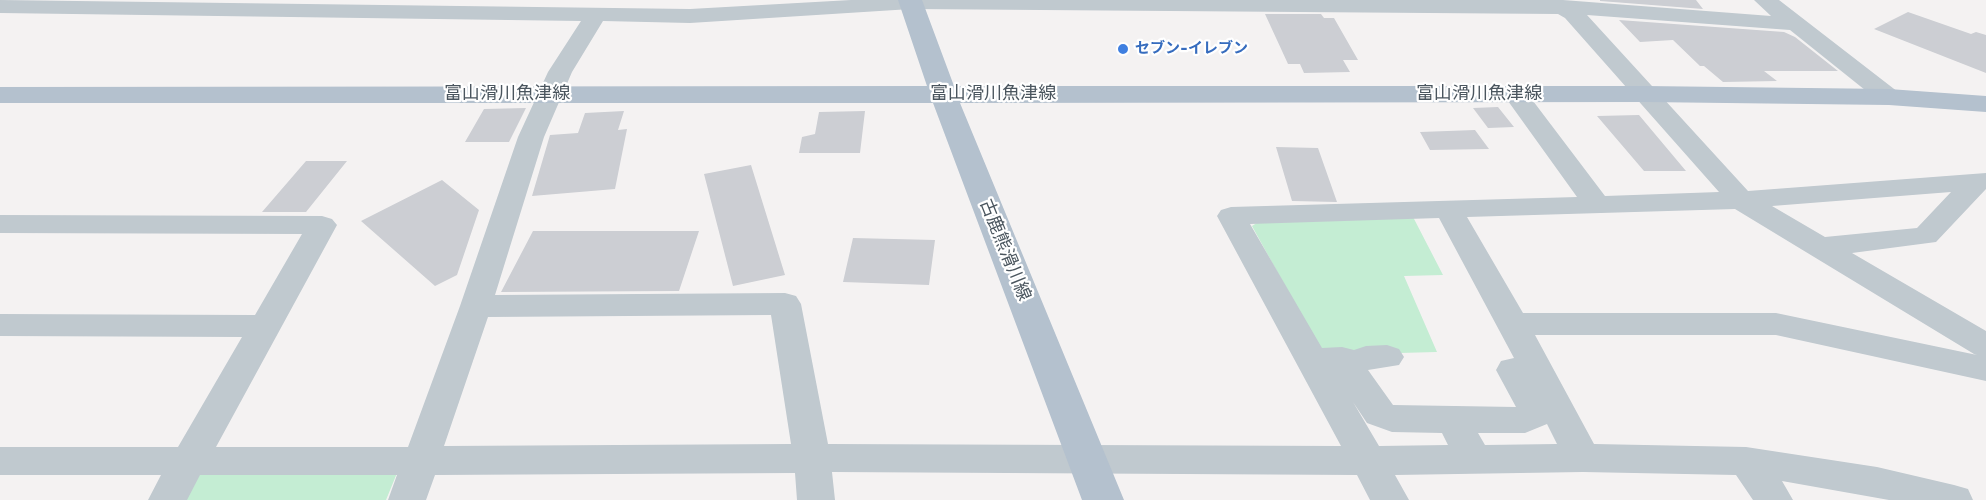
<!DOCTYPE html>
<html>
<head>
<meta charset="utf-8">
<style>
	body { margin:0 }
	canvas { display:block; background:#f4f2f2 }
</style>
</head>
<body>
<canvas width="1986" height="500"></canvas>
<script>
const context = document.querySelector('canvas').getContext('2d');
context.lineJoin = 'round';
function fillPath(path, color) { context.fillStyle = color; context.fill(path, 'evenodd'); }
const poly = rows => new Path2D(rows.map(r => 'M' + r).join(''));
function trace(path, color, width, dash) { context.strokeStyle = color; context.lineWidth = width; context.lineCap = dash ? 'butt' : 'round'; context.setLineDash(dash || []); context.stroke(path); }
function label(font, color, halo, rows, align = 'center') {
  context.font = font + ' "Work Sans","Noto Sans JP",sans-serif'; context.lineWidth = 4.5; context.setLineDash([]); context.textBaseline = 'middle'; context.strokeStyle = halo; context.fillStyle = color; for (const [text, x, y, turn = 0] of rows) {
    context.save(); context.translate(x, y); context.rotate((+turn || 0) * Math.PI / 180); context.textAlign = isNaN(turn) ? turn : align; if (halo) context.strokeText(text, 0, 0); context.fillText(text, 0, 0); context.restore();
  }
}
fillPath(poly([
	[1412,215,1443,275,1404,276,1437,352,1323,355,1252,226,1260,221],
	[198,472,397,473,386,500,183,500]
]), '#c4edd3');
fillPath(poly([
	[1600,0,1696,0,1703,9,1600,1],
	[1908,12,1971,34,1976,32,1986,35,1986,73,1874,29],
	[1265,14,1321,14,1324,18,1334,18,1358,60,1343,60,1350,72,1304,73,1300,64,1288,64],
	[1619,20,1784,32,1795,37,1838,71,1764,71,1777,81,1723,82,1704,66,1700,66,1673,40,1640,42],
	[1498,107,1514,127,1488,128,1473,108],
	[526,108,509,142,465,142,484,109],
	[624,111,618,130,627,129,615,189,532,196,550,135,578,133,585,113],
	[865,111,860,153,799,153,802,137,815,134,819,112],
	[1639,115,1686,171,1644,171,1597,116],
	[1475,130,1489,149,1430,150,1420,132],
	[1276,147,1318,148,1337,202,1292,201],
	[306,161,347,161,306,212,262,212],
	[751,165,785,275,733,286,704,174],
	[442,180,479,210,457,275,435,286,361,221],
	[533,231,699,231,679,291,501,292],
	[853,238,935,240,929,285,843,282]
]), '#ccced3');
fillPath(poly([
	[0,0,690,9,851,0,1563,0,1771,16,1754,0,1779,0,1898,92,1901,97,1898,102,1889,104,1880,102,1790,30,1587,15,1748,191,1986,173,1986,189,1936,242,1852,253,1986,331,1986,381,1776,335,1535,335,1594,444,1746,447,1877,467,1954,485,1968,489,1973,500,1889,500,1782,481,1793,500,1753,500,1736,475,1583,472,1395,475,1409,500,1370,500,1357,475,832,472,835,500,797,500,795,473,435,475,426,500,388,500,397,475,200,475,187,500,148,500,161,475,0,475,0,447,178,447,242,337,0,336,0,314,255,315,302,234,0,233,0,215,322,216,332,219,337,225,216,447,408,447,460,306,518,137,548,72,581,21,0,13,0,0],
	[911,9,1558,14,1565,18,1719,192,1605,196,1524,89,1515,87,1506,89,1503,94,1577,197,1231,207,1221,210,1217,216,1341,446,828,444,801,304,796,296,785,293,495,295,544,137,572,72,603,21,690,23,911,9],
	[1951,192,1917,228,1825,237,1772,206,1951,192],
	[1735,209,1974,354,1977,355,1776,313,1523,313,1467,217,1735,209],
	[1439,218,1514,358,1501,361,1496,370,1516,407,1393,405,1368,370,1399,365,1404,357,1399,349,1387,345,1366,346,1354,350,1342,347,1322,348,1250,224,1439,218],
	[771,315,791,444,444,446,488,317,771,315],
	[1353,402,1367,423,1392,432,1442,433,1448,445,1379,446,1353,402],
	[1547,424,1557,444,1485,445,1478,433,1525,433,1547,424]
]), '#c0c9cf');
fillPath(poly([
	[898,0,922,0,954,86,1645,86,1889,89,1986,96,1986,112,1889,105,1645,102,960,103,1124,500,1082,500,933,103,0,103,0,87,927,86,898,0]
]), '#b4c1ce');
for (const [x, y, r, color] of [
	[1123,49,6,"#3f7fe0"]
]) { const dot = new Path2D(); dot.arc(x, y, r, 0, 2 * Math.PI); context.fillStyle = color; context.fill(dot); trace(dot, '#fff', 2); }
label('bold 15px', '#366cbe', '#fff', [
	["セブン-イレブン",1135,49]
], 'left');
label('18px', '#4a555e', '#fff', [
	["富山滑川魚津線",507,94],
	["富山滑川魚津線",993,94],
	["富山滑川魚津線",1479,94],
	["古鹿熊滑川線",1005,250,68]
]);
</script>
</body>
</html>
